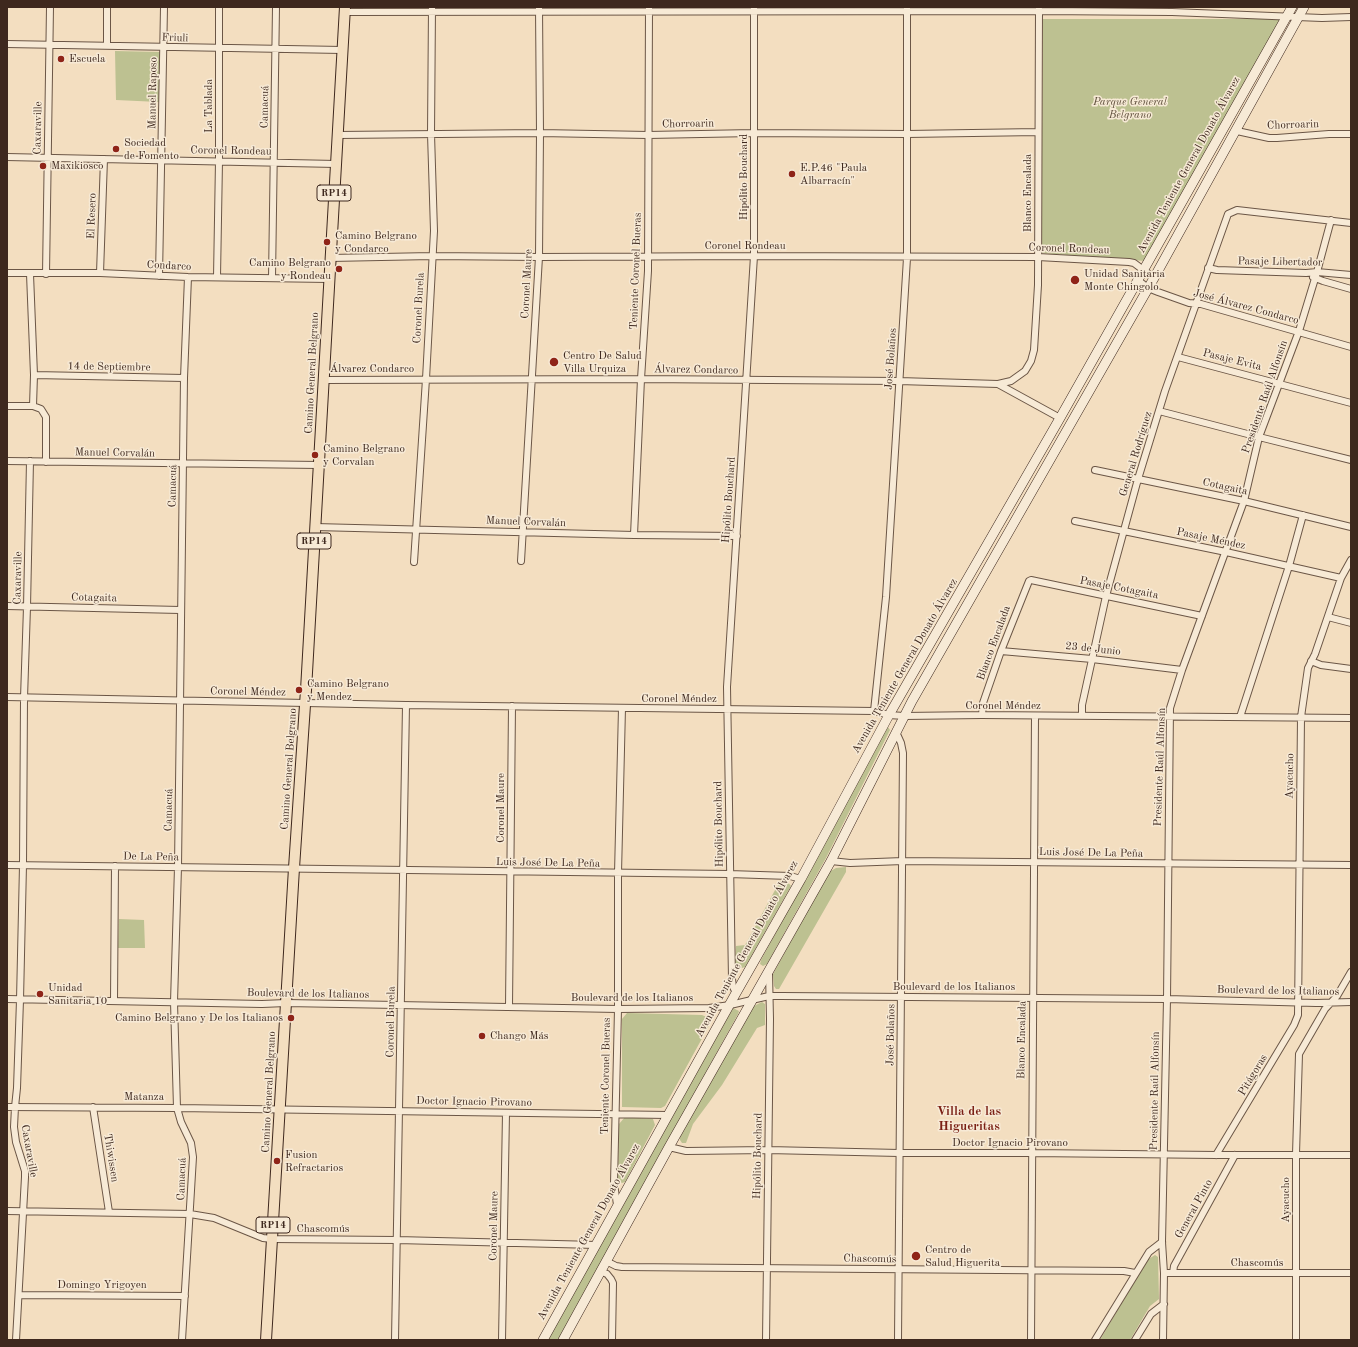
<!DOCTYPE html>
<html>
<head>
<meta charset="utf-8">
<style>
	body { margin:0 }
	#map { position:relative; width:1358px; height:1347px; overflow:hidden; background:#f3dec0; font-family:"Old Standard TT",serif }
	canvas { display:block }
	.frame { position:absolute; inset:0; border:8px solid #3e281e; pointer-events:none }
</style>
</head>
<body>
<div id="map">
<canvas width="1358" height="1347"></canvas>
<div class="frame"></div>
</div>
<script>
const context = document.querySelector('canvas').getContext('2d');
context.lineJoin = 'round';
function fillPath(path, color) { context.fillStyle = color; context.fill(path, 'evenodd'); }
const poly = rows => new Path2D(rows.map(r => 'M' + r).join(''));
function trace(path, color, width, dash) { context.strokeStyle = color; context.lineWidth = width; context.lineCap = dash ? 'butt' : 'round'; context.setLineDash(dash || []); context.stroke(path); }
function label(font, color, halo, rows, align = 'center') {
  context.font = font + ' "Old Standard TT",serif'; context.lineWidth = 3; context.setLineDash([]); context.textBaseline = 'middle'; context.strokeStyle = halo; context.fillStyle = color; for (const [text, x, y, turn = 0] of rows) {
    context.save(); context.translate(x, y); context.rotate((+turn || 0) * Math.PI / 180); context.textAlign = isNaN(turn) ? turn : align; if (halo) context.strokeText(text, 0, 0); context.fillText(text, 0, 0); context.restore();
  }
}
fillPath(poly([
	[1043,19,1283,19,1145,261,1041,253],
	[115,51,160,52,159,102,116,100],
	[888,727,890,730,826,858,767,964,763,966,760,964,761,960],
	[846,867,846,872,779,989,776,989,774,986,773,974,829,872,836,868],
	[786,880,791,886,745,967,742,968,737,966,735,964,736,946,745,945,780,881],
	[119,919,144,920,145,948,118,948],
	[762,1002,765,1004,765,1025,757,1028,722,1085,693,1124,686,1143,682,1143,680,1140,680,1137,754,1006],
	[733,1008,739,1011,738,1014,558,1340,548,1340],
	[627,1013,702,1015,709,1018,711,1022,665,1106,661,1108,622,1107,622,1019],
	[625,1117,653,1119,655,1125,625,1182,622,1183,618,1181,619,1124],
	[1155,1255,1158,1257,1159,1299,1150,1306,1130,1340,1100,1340,1147,1260]
]), '#bdc191');
const street = poly([
	[345,12,1039,11,1172,12,1322,18,1351,17],
	[7,44,342,50],
	[107,46,107,7],
	[1237,131,1269,138,1277,138,1329,134,1351,134],
	[338,135,540,133,648,135,754,133,907,134,1038,132],
	[7,157,336,164],
	[330,258,432,256,539,257,754,256,1038,257,1129,262,1134,263,1154,278],
	[1208,268,1217,270,1306,273,1317,272,1351,275],
	[7,273,100,273,188,277,329,279],
	[100,273,104,159],
	[30,274,34,375,33,406,41,409,46,417,46,462],
	[46,274,50,7],
	[159,276,164,7],
	[217,277,219,161,219,7],
	[1313,277,1323,281,1351,289],
	[272,278,276,7],
	[1138,280,1148,288,1158,292,1189,303,1201,304,1351,347],
	[1178,357,1351,403],
	[34,375,184,378],
	[324,380,641,379,899,381,998,384,1060,418],
	[998,384,1011,381,1025,371,1031,361,1034,350,1038,285,1039,9],
	[7,406,33,406],
	[1159,411,1259,437,1351,460],
	[7,461,319,465],
	[1095,470,1244,501,1351,527],
	[1075,521,1226,552,1341,578],
	[315,527,634,535,737,536],
	[634,535,641,379,648,271,649,7],
	[521,561,539,257,540,133,539,7],
	[414,562,426,379,434,231,431,134,432,7],
	[7,606,180,610],
	[1328,617,1351,623],
	[1001,651,1092,659,1182,670],
	[1311,661,1321,665,1351,669],
	[7,697,406,705,874,711,889,715,904,716,982,715,1351,718],
	[874,711,886,597,907,258,907,7],
	[982,715,983,703,1001,651,1029,581,1031,580,1202,616],
	[1082,716,1082,705,1106,596,1138,479,1165,391,1228,214,1237,210,1351,223],
	[1240,717,1289,566,1303,515],
	[896,732,901,743,903,753,898,1340],
	[831,861,850,863,903,861,1351,865],
	[7,865,729,874,790,876,801,879],
	[736,993,733,987,732,979,727,687,754,256,754,7],
	[7,999,262,1004,286,1003,618,1009,709,1008,730,1005,769,996,781,996,1167,999,1316,1003,1351,1002],
	[114,1001,115,866],
	[509,1007,512,706],
	[7,1107,177,1108,668,1115],
	[93,1107,109,1212],
	[669,1147,686,1151,768,1150,899,1153,1031,1153,1216,1155,1351,1155],
	[1216,1155,1294,1025,1298,1015,1301,717,1308,668,1315,654,1341,578,1351,560],
	[617,1205,614,1183,618,1009,618,873,622,708],
	[7,1211,190,1214,214,1218,263,1238,272,1239,397,1240,596,1245],
	[606,1261,616,1266,622,1267,1124,1271,1135,1273],
	[600,1271,607,1274,611,1279,613,1283,612,1340],
	[1164,1273,1351,1273],
	[1173,1273,1174,1266,1235,1155],
	[19,1295,185,1296],
	[16,1340,25,1177,25,1171,16,1142,14,1127,15,1107,17,1088,20,1000,23,865,24,698,27,607,30,461],
	[182,1340,193,1157,191,1143,181,1122,177,1108,174,1002,178,867,184,378,188,277],
	[395,1340,406,705],
	[502,1340,506,1113],
	[766,1340,770,1019,769,972],
	[1031,1340,1035,716],
	[1095,1340,1149,1252,1162,1242],
	[1135,1340,1151,1314,1164,1304],
	[1163,1340,1164,1273,1162,1242,1167,999,1170,708,1182,670,1244,501,1259,437,1299,331,1317,272,1331,220],
	[1296,1340,1296,1154,1299,1054,1325,1009,1337,996,1351,972]
]);
const secondary = poly([
	[543,1340,736,993,801,879,889,715,1060,418,1292,7],
	[563,1340,669,1147,831,861,912,701,1154,278,1304,7]
]);
const primary = poly([
	[266,1340,294,868,306,690,345,7]
]);
trace(street, '#6b5646', 8);
trace(secondary, '#3e281e', 10);
trace(primary, '#3e281e', 12);
trace(street, '#f7ead6', 6);
trace(secondary, '#f7ead6', 9);
trace(primary, '#f3dec0', 10);
for (const [x, y, r, color] of [
	[61,59,4,"#8f2418"],
	[116,149,4,"#8f2418"],
	[43,166,4,"#8f2418"],
	[792,174,4,"#8f2418"],
	[327,242,4,"#8f2418"],
	[339,269,4,"#8f2418"],
	[1075,280,5,"#8f2418"],
	[554,362,5,"#8f2418"],
	[315,455,4,"#8f2418"],
	[299,690,4,"#8f2418"],
	[40,994,4,"#8f2418"],
	[291,1018,4,"#8f2418"],
	[482,1036,4,"#8f2418"],
	[277,1161,4,"#8f2418"],
	[916,1256,5,"#8f2418"]
]) { const dot = new Path2D(); dot.arc(x, y, r, 0, 2 * Math.PI); context.fillStyle = color; context.fill(dot); trace(dot, '#f7ead6', 1.5); }
for (const [x, y, w] of [
	[334,193,34],
	[314,541,34],
	[273,1225,34]
]) { const box = new Path2D(); box.roundRect(x - w / 2, y - 8, w, 16, 3); context.fillStyle = '#f7ead6'; context.fill(box); trace(box, '#3e281e', 1); }
label('bold 10px', '#3e281e', null, [
	["RP14",334,193],
	["RP14",314,541],
	["RP14",273,1225]
]);
label('11px', '#3e281e', '#f7ead6', [
	["Friuli",175,38,2],
	["Manuel Raposo",153,93,-89],
	["La Tablada",209,106,-90],
	["Camacuá",265,107,-89],
	["Chorroarin",688,124,-1],
	["Chorroarin",1293,125,-2],
	["Caxaraville",38,128,-89],
	["Coronel Rondeau",231,151,1],
	["Avenida Teniente General Donato Álvarez",1189,165,-61],
	["Hipólito Bouchard",744,177,-90],
	["Blanco Encalada",1028,193,-90],
	["El Resero",92,216,-88],
	["Coronel Rondeau",745,246],
	["Coronel Rondeau",1069,249,2],
	["Pasaje Libertador",1280,262,1],
	["Condarco",169,266,3],
	["Teniente Coronel Bueras",636,271,-88],
	["Coronel Maure",527,284,-87],
	["José Álvarez Condarco",1246,307,15],
	["Coronel Burela",419,308,-87],
	["José Bolaños",891,359,-86],
	["Pasaje Evita",1232,360,14],
	["14 de Septiembre",109,367,1],
	["Álvarez Condarco",372,369],
	["Álvarez Condarco",696,370,1],
	["Camino General Belgrano",312,373,-87],
	["Presidente Raúl Alfonsín",1265,397,-71],
	["Manuel Corvalán",115,453,1],
	["General Rodríguez",1136,454,-73],
	["Camacuá",173,486,-89],
	["Cotagaita",1225,487,12],
	["Hipólito Bouchard",729,500,-86],
	["Manuel Corvalán",526,522,2],
	["Pasaje Méndez",1211,539,12],
	["Caxaraville",18,578,-89],
	["Pasaje Cotagaita",1119,588,11],
	["Cotagaita",94,598,1],
	["Blanco Encalada",994,643,-70],
	["23 de Junio",1093,649,6],
	["Avenida Teniente General Donato Álvarez",905,666,-60],
	["Coronel Méndez",248,692,1],
	["Coronel Méndez",679,699],
	["Coronel Méndez",1003,706],
	["Presidente Raúl Alfonsín",1160,767,-88],
	["Camino General Belgrano",289,769,-86],
	["Ayacucho",1290,776,-89],
	["Coronel Maure",501,808,-90],
	["Camacuá",169,810,-89],
	["Hipólito Bouchard",719,824,-91],
	["Luis José De La Peña",1091,853,1],
	["De La Peña",151,857,1],
	["Luis José De La Peña",548,863,1],
	["Avenida Teniente General Donato Álvarez",747,949,-61],
	["Boulevard de los Italianos",954,987],
	["Boulevard de los Italianos",1278,991,1],
	["Boulevard de los Italianos",308,994,1],
	["Boulevard de los Italianos",632,998],
	["Coronel Burela",391,1022,-89],
	["José Bolaños",891,1035,-89],
	["Blanco Encalada",1022,1040,-89],
	["Pitágoras",1253,1075,-59],
	["Teniente Coronel Bueras",606,1076,-89],
	["Presidente Raúl Alfonsín",1155,1091,-89],
	["Camino General Belgrano",269,1092,-87],
	["Matanza",144,1097],
	["Doctor Ignacio Pirovano",474,1102,1],
	["Doctor Ignacio Pirovano",1010,1143],
	["Caxaraville",29,1151,80],
	["Hipólito Bouchard",758,1156,-89],
	["Thiwissen",111,1158,81],
	["Camacuá",182,1179,-88],
	["Ayacucho",1286,1200,-90],
	["General Pinto",1194,1209,-61],
	["Coronel Maure",494,1226,-89],
	["Chascomús",323,1229],
	["Avenida Teniente General Donato Álvarez",589,1232,-61],
	["Chascomús",870,1259,1],
	["Chascomús",1257,1263],
	["Domingo Yrigoyen",102,1285]
]);
label('11px', '#3e281e', '#f7ead6', [
	["Escuela",69,59],
	["Sociedad",124,143],
	["de Fomento",124,156],
	["Maxikiosco",51,166],
	["E.P.46 \"Paula",800,168],
	["Albarracín\"",800,181],
	["Camino Belgrano",335,236],
	["y Condarco",335,249],
	["Camino Belgrano",331,263,"right"],
	["y Rondeau",331,276,"right"],
	["Unidad Sanitaria",1084,274],
	["Monte Chingolo",1084,287],
	["Centro De Salud",563,356],
	["Villa Urquiza",563,369],
	["Camino Belgrano",323,449],
	["y Corvalan",323,462],
	["Camino Belgrano",307,684],
	["y Mendez",307,697],
	["Unidad",48,988],
	["Sanitaria 10",48,1001],
	["Camino Belgrano y De los Italianos",283,1018,"right"],
	["Chango Más",490,1036],
	["Fusion",285,1155],
	["Refractarios",285,1168],
	["Centro de",925,1250],
	["Salud Higuerita",925,1263]
], 'left');
label('italic 11px', '#5e4e3b', '#f7ead6', [
	["Parque General",1130,102],
	["Belgrano",1130,115]
]);
label('bold 13px', '#7a1f14', '#f7ead6', [
	["Villa de las",969,1112],
	["Higueritas",969,1127]
]);
</script>
</body>
</html>
